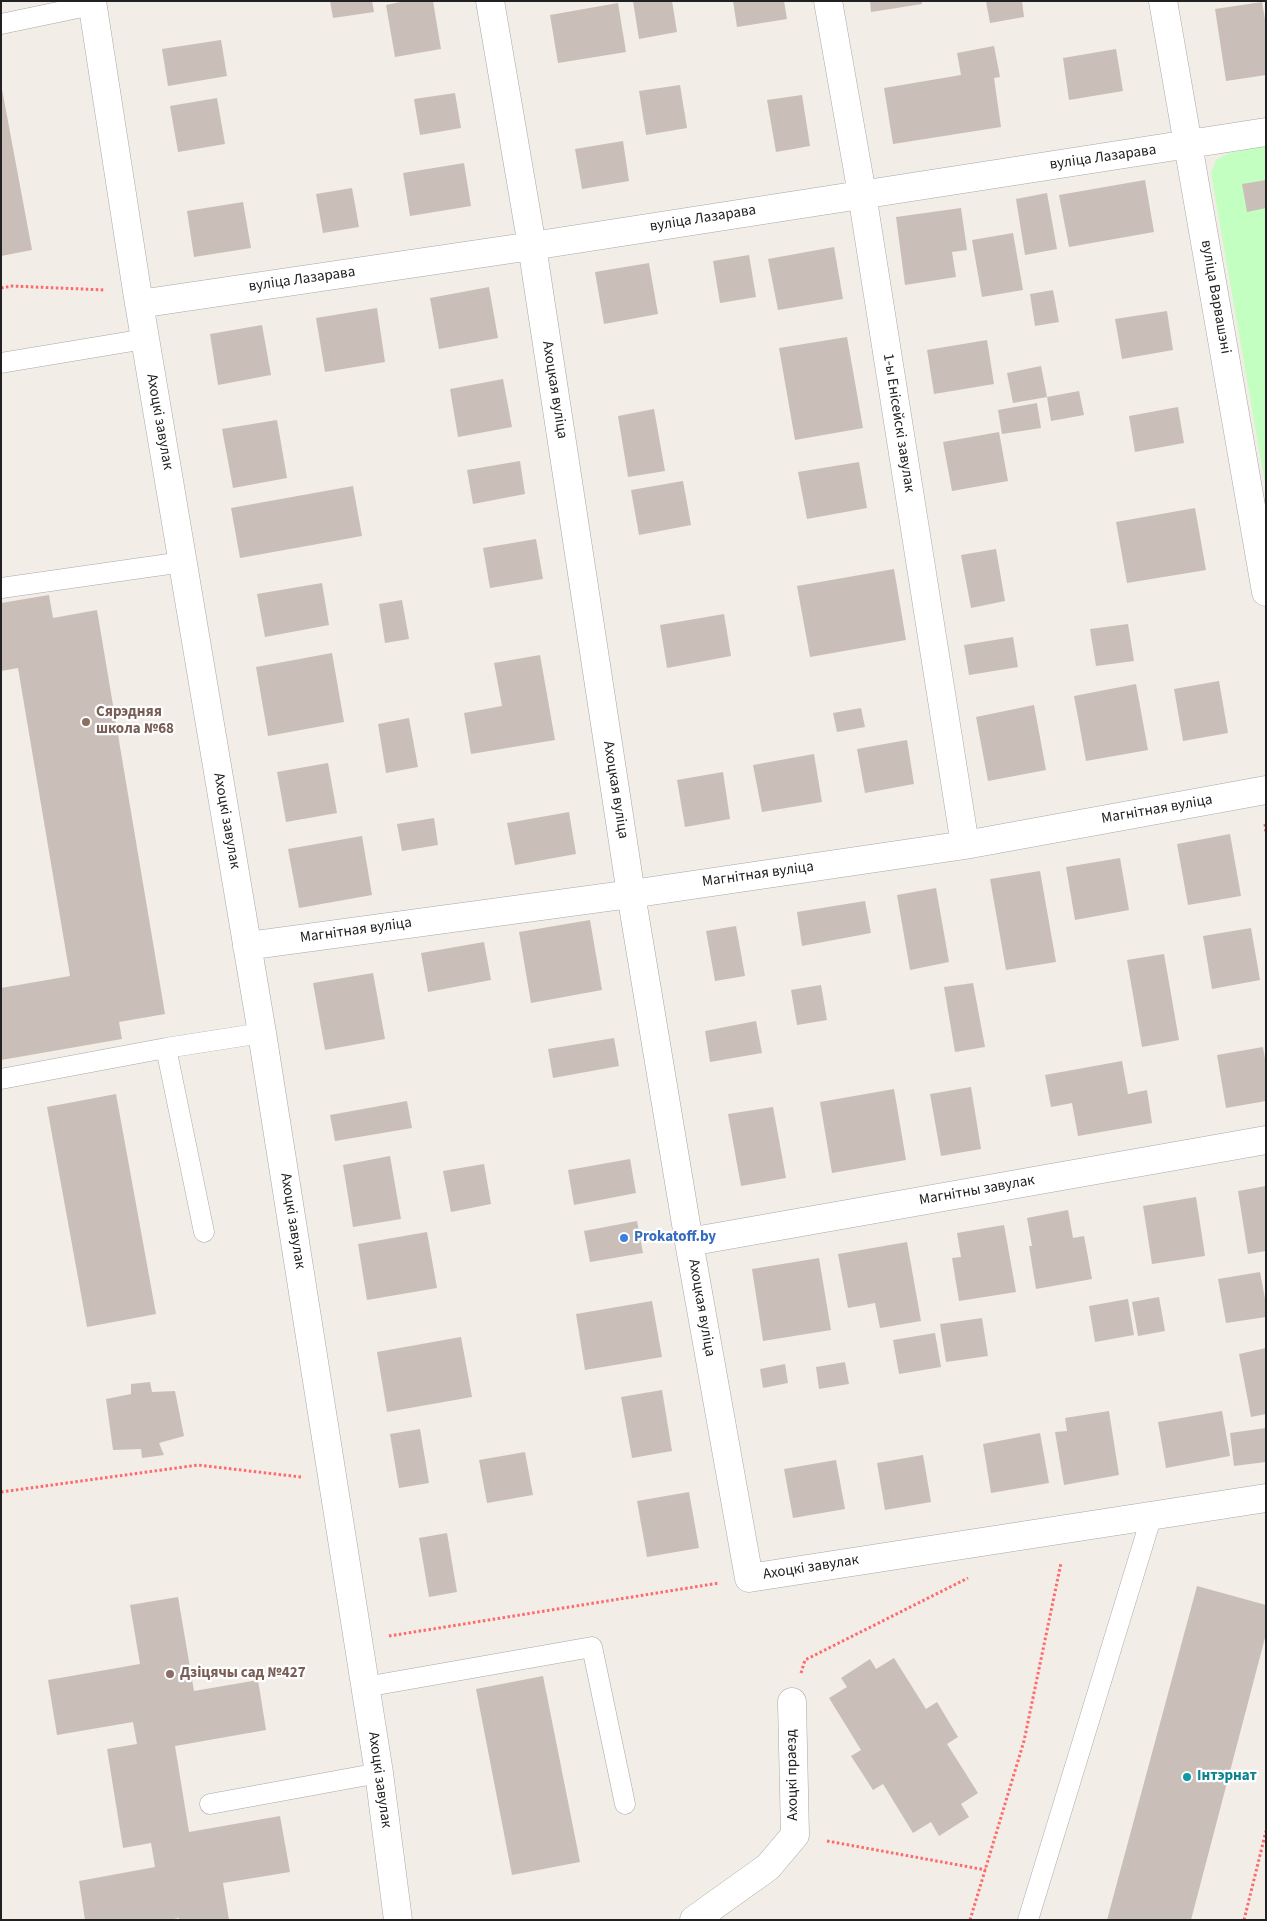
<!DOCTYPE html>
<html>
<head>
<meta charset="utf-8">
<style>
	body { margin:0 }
	#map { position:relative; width:1267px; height:1921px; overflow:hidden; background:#f2ede6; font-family:"Source Sans 3",sans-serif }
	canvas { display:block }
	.frame { position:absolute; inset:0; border:2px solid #212121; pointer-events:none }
</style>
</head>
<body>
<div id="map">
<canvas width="1267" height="1921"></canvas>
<div class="frame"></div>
</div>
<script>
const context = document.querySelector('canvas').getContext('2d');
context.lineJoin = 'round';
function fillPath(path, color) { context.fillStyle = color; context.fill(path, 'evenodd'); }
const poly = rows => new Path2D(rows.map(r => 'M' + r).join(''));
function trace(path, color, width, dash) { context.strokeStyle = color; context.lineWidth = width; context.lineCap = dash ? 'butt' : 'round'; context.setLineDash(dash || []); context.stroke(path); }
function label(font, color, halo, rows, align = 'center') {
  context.font = font + ' "Source Sans 3",sans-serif'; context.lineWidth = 4.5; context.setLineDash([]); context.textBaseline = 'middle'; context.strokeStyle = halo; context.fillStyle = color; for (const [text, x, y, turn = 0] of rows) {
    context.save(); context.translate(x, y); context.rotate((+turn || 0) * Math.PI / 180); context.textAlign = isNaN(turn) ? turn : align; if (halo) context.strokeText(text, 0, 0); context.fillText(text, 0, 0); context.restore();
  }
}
fillPath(poly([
	[1266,146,1266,489,1211,173,1216,160,1229,153]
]), '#c3ffc0');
fillPath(poly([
	[330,1,372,1,374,12,333,18],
	[405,1,433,1,441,49,395,57,386,5],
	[633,1,672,1,677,32,639,39],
	[733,1,784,1,787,19,737,27],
	[870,1,922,1,922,4,871,12],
	[986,1,1022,1,1024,17,990,23],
	[1262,2,1266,25,1266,75,1226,81,1215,9],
	[618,3,626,52,558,63,550,15],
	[221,40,227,76,168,86,162,49],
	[994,46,1000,77,994,78,1001,127,893,144,884,88,961,75,957,53],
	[1116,49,1123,91,1069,100,1063,58],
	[1,84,32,250,1,256],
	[680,85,687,128,646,135,639,91],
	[455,93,461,128,420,135,414,99],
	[802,95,810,146,776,152,767,100],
	[217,98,225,144,178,152,170,106],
	[623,141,629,181,582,189,575,149],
	[464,163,471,206,410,216,403,173],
	[1145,180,1154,232,1069,247,1059,195],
	[1266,180,1266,208,1247,212,1242,184],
	[352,188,359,227,323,233,316,194],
	[1047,193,1057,249,1025,255,1016,199],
	[243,202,251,248,194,257,187,211],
	[961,208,967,250,952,252,956,277,905,285,896,217],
	[1013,233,1023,290,982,297,972,240],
	[834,247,843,299,778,310,768,259],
	[749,255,756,297,720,303,713,261],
	[649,263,658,314,604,324,595,272],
	[489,287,498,338,439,349,430,298],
	[1053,290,1059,322,1035,326,1030,294],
	[377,308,385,362,325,372,316,318],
	[1167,311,1173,350,1122,359,1115,319],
	[262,325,271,375,218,385,210,334],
	[847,337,863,428,795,440,779,348],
	[987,340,994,384,934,394,927,350],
	[1041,366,1047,397,1013,403,1007,373],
	[503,379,512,427,458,437,450,389],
	[1079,391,1084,415,1051,421,1047,397],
	[1037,403,1041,428,1002,434,998,410],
	[1178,407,1184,443,1135,452,1129,416],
	[654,409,665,471,628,477,618,416],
	[277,420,287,478,233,488,222,429],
	[999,432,1008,481,952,491,943,442],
	[520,461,525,494,473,504,467,470],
	[859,462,867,508,807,519,798,472],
	[683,481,691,525,639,535,631,490],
	[353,486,362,536,240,558,231,508],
	[1195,508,1206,570,1127,583,1116,522],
	[536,539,543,579,490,588,483,548],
	[996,549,1005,601,971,608,961,555],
	[894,569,906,640,810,657,797,586],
	[322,583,329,625,265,637,257,594],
	[49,595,53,618,97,610,165,1014,119,1022,122,1039,1,1060,1,988,70,976,18,668,1,671,1,603],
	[402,600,409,639,385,643,379,604],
	[724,614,731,656,667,668,660,625],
	[1128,624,1134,661,1096,666,1090,629],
	[1013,637,1018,667,969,675,964,645],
	[332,653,344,722,268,736,256,667],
	[540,655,555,740,471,754,464,713,502,706,494,663],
	[1219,681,1228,733,1183,741,1174,689],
	[1136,684,1148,750,1086,761,1074,696],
	[1034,705,1046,770,988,781,976,717],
	[861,708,865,727,837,732,833,713],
	[409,718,418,767,386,773,378,724],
	[907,740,914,784,865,793,857,749],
	[814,754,822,802,762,812,753,765],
	[328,763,337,813,286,822,277,772],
	[723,772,730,819,685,827,677,780],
	[569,812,576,854,515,865,507,823],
	[434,818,438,845,402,851,397,824],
	[1230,834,1241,896,1188,905,1177,844],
	[362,836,372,895,299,908,288,849],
	[1120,858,1129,910,1075,920,1066,867],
	[1040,871,1056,962,1006,970,990,879],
	[936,888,949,962,910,970,897,895],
	[865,901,871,933,802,946,797,912],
	[590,920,602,990,531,1003,519,932],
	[736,926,745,976,715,981,706,931],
	[1251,928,1260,980,1212,989,1203,936],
	[484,942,491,980,428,992,421,953],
	[1164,954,1179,1040,1142,1047,1127,960],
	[373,973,385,1039,325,1050,313,983],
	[973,983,985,1047,955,1052,944,987],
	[821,985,827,1020,797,1025,791,990],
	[756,1021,762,1053,710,1062,705,1031],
	[614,1038,619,1066,553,1078,548,1049],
	[1263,1047,1266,1065,1266,1101,1226,1108,1217,1055],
	[1122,1061,1128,1094,1147,1090,1152,1123,1078,1136,1072,1103,1051,1107,1045,1075],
	[971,1087,981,1149,941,1156,930,1094],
	[894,1089,906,1160,832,1173,820,1102],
	[116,1094,156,1314,87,1327,47,1107],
	[407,1101,412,1128,335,1141,330,1115],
	[773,1107,786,1178,741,1186,728,1114],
	[390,1156,401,1219,353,1227,343,1165],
	[630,1159,636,1193,574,1205,568,1170],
	[484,1164,491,1204,451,1212,443,1171],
	[1266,1186,1266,1251,1248,1254,1238,1191],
	[1196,1197,1205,1256,1152,1264,1143,1206],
	[1068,1210,1073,1238,1084,1236,1092,1279,1036,1289,1029,1246,1032,1246,1027,1218],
	[637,1221,643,1253,590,1262,584,1231],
	[1004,1225,1016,1292,959,1301,952,1258,961,1257,957,1233],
	[427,1232,437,1288,367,1300,358,1244],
	[907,1242,921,1321,880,1328,875,1303,848,1308,838,1254],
	[819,1258,831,1330,763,1341,752,1269],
	[1260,1272,1266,1304,1266,1317,1226,1323,1218,1279],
	[1159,1297,1165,1331,1138,1336,1132,1302],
	[1128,1299,1134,1335,1095,1342,1089,1306],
	[652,1301,662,1357,585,1370,576,1314],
	[982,1318,988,1356,946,1362,940,1324],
	[935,1333,941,1367,899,1374,893,1340],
	[461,1337,472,1397,387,1412,377,1352],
	[1266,1348,1266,1414,1251,1417,1239,1354],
	[845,1362,849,1384,819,1389,816,1367],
	[785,1364,788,1383,763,1388,760,1369],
	[150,1382,152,1392,175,1391,184,1436,159,1443,164,1455,142,1458,141,1449,113,1450,106,1399,131,1394,131,1384],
	[662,1390,672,1451,632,1458,621,1397],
	[1109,1411,1119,1475,1064,1485,1055,1432,1067,1431,1065,1418],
	[1222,1411,1230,1456,1166,1468,1158,1422],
	[1266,1428,1266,1462,1234,1466,1230,1433],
	[420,1429,429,1483,399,1488,390,1434],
	[1040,1433,1049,1483,991,1493,983,1444],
	[525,1452,533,1495,487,1503,479,1460],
	[923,1455,931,1502,885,1510,877,1463],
	[836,1460,845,1509,793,1518,784,1469],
	[689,1492,699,1548,647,1557,637,1501],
	[447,1533,457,1592,429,1597,419,1538],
	[1197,1586,1266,1605,1266,1634,1191,1920,1107,1920],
	[178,1597,194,1691,258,1680,266,1730,175,1746,189,1832,280,1816,290,1872,223,1883,229,1920,179,1920,179,1918,168,1920,85,1920,79,1881,155,1867,151,1843,123,1848,107,1749,137,1744,133,1722,57,1735,48,1680,140,1664,130,1605],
	[894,1658,926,1709,937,1702,958,1737,947,1744,978,1793,961,1804,969,1817,939,1836,931,1822,913,1833,883,1784,873,1790,851,1756,861,1750,829,1698,847,1687,841,1678,870,1659,876,1669],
	[543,1676,580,1862,512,1875,476,1689]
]), '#cabeb9');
const lane = poly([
	[1,24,92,5],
	[1,363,145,339],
	[1,588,183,562],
	[166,1048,204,1232],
	[1,1079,166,1048,262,1033],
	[365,1687,592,1647,625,1804],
	[210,1804,379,1773],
	[1028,1920,1152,1515]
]);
const street = poly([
	[92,1,137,291,262,1033,379,1773,398,1920],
	[490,1,532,246,631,894,689,1242,749,1578,1266,1498],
	[828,1,862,194,965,845],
	[1163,1,1266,592],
	[139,304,532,246,1266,132],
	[247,946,631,894,965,845,1266,790],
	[689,1242,1266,1140],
	[694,1920,768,1867,795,1835,792,1702]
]);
trace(lane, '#a8a8a8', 21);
trace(street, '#a8a8a8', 29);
trace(poly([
	[1,288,12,286,105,290],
	[1265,824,1266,833],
	[1,1492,198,1465,301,1477],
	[389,1636,719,1583],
	[801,1673,805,1660,968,1578],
	[827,1841,986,1870],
	[970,1920,1024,1741,1061,1563],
	[1244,1920,1266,1831]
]), '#ff6a6d', 3, [2.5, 2.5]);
trace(lane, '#fff', 20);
trace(street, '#fff', 28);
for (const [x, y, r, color] of [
	[86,722,5,"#8d6e63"],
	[624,1238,5,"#3f7fe0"],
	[170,1674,5,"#8d6e63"],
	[1187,1777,5,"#0f9aa8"]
]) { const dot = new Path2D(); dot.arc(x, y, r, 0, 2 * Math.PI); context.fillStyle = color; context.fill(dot); trace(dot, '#fff', 2); }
label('15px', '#212121', '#fff', [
	["вуліца Лазарава",1103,158,-8],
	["вуліца Лазарава",703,219,-9],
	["вуліца Лазарава",302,280,-8],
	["вуліца Варвашэні",1215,297,80],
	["Ахоцкая вуліца",554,390,81],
	["Ахоцкі завулак",159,422,80],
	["1-ы Енісейскі завулак",898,423,81],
	["Ахоцкая вуліца",615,790,81],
	["Магнітная вуліца",1157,810,-10],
	["Ахоцкі завулак",226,821,80],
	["Магнітная вуліца",758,875,-8],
	["Магнітная вуліца",356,931,-8],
	["Магнітны завулак",977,1191,-10],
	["Ахоцкі завулак",292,1221,81],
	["Ахоцкая вуліца",701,1308,80],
	["Ахоцкі завулак",811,1568,-9],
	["Ахоцкі праезд",793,1775,-91],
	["Ахоцкі завулак",379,1780,82]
]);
label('bold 15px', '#785e54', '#fff', [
	["Сярэдняя",96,713],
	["школа №68",96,730],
	["Дзіцячы сад №427",180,1674]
], 'left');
label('bold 15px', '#366cbe', '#fff', [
	["Prokatoff.by",634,1238]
], 'left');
label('bold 15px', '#0d838f', '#fff', [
	["Інтэрнат",1197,1777]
], 'left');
</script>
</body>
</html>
